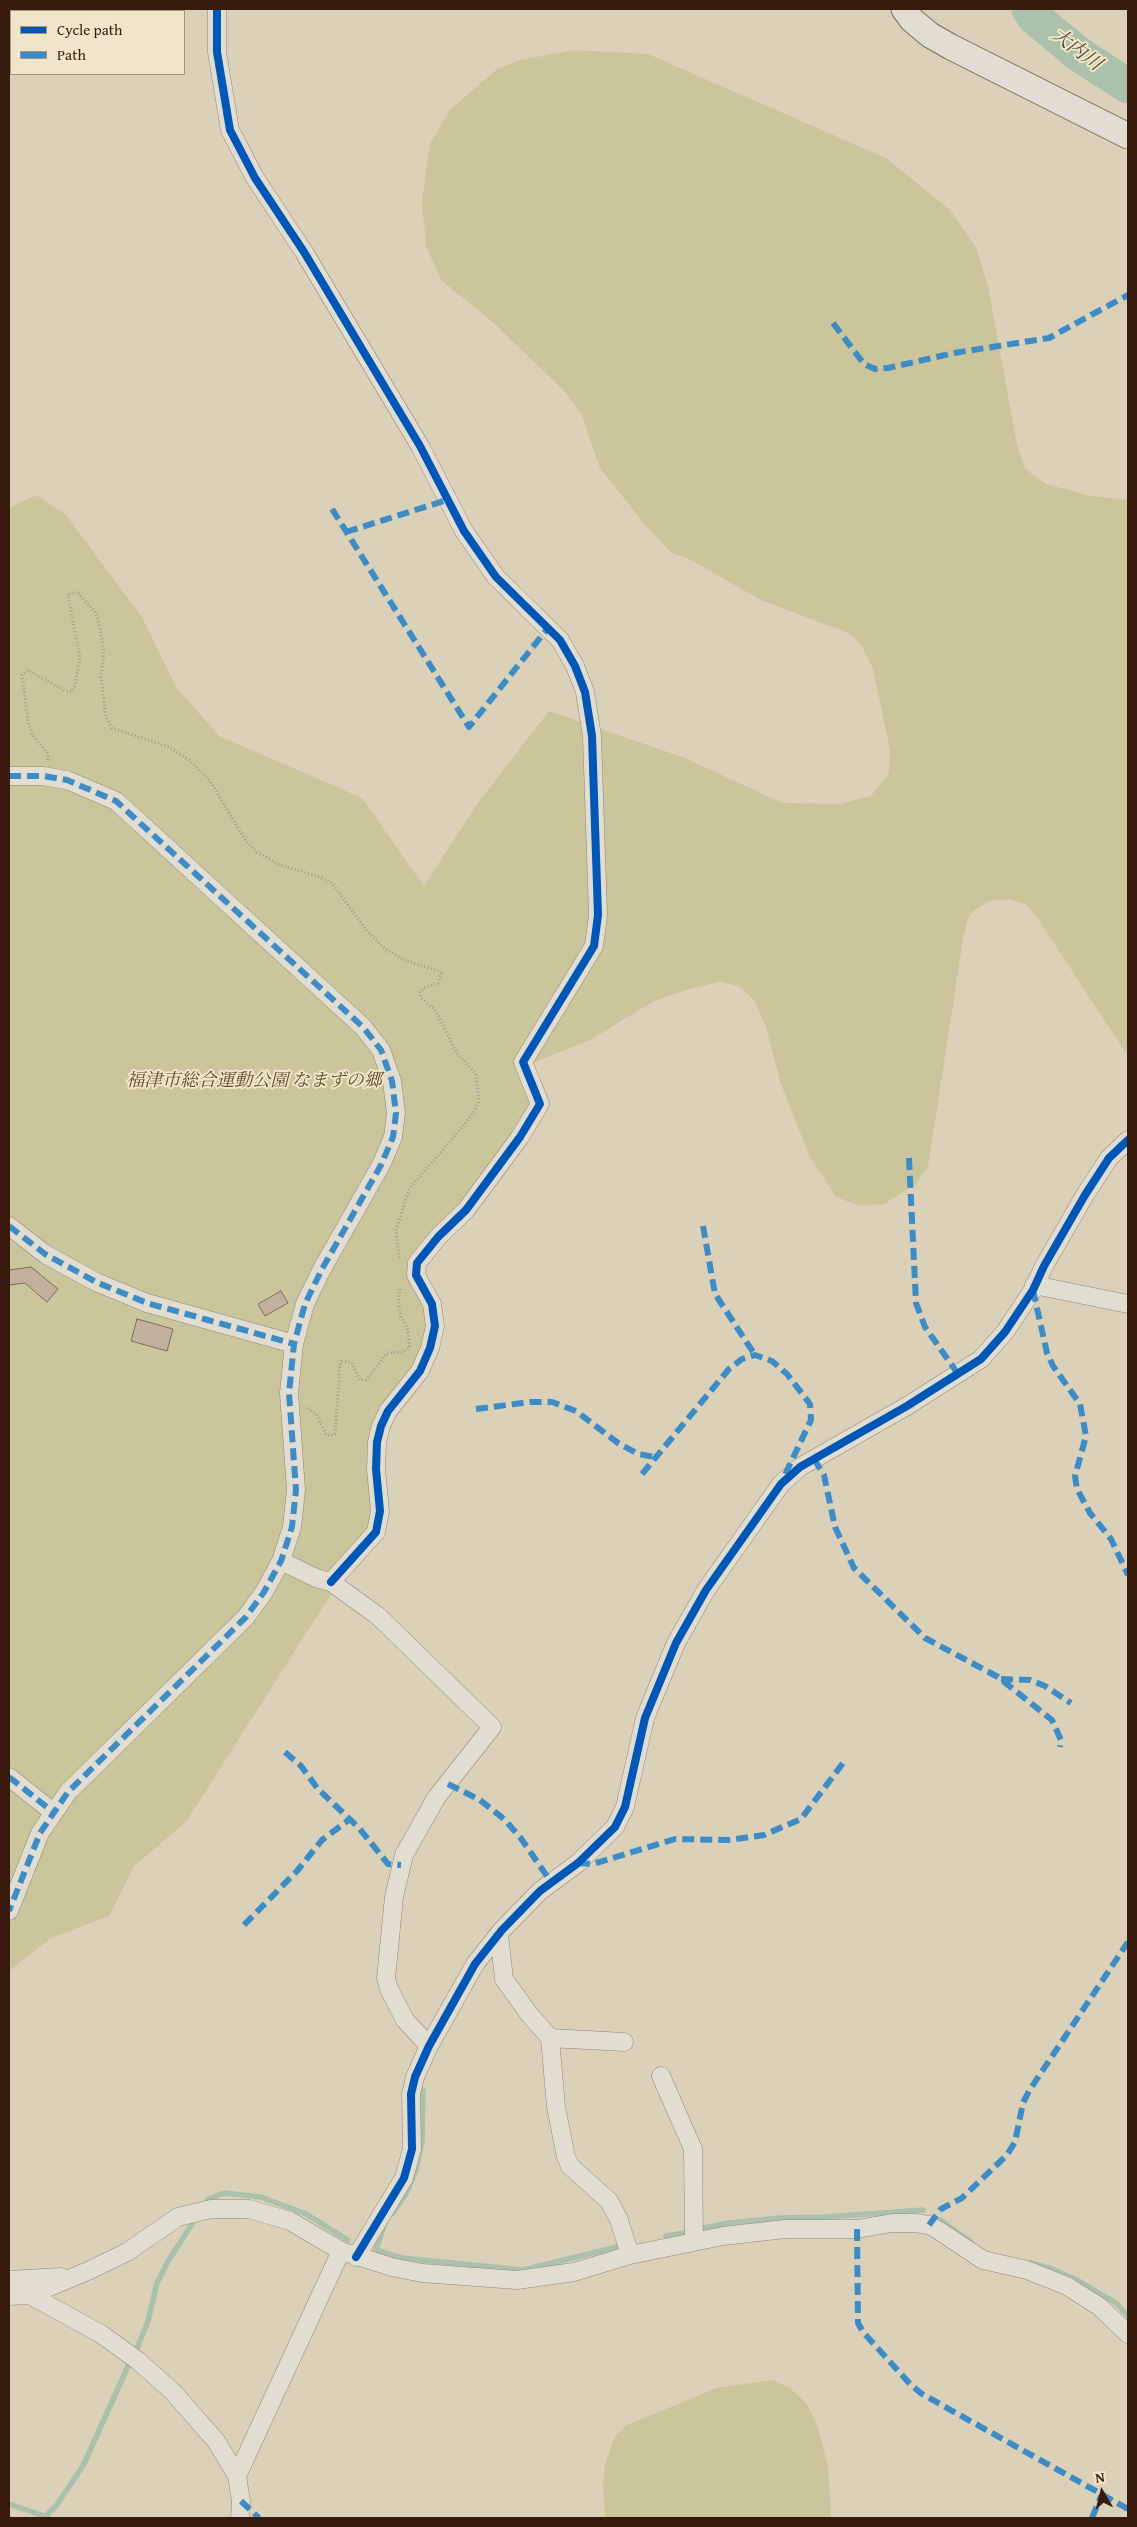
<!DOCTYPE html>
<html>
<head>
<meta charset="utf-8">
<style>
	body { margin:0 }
	#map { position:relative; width:1137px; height:2527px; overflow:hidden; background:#dad1b8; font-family:"Gentium Book Plus",serif }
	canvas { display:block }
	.frame { position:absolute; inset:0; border:10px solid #371a0c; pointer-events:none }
	.legend { position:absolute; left:10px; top:10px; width:175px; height:65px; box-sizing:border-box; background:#f0e5c8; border:1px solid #a6947d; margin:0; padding:6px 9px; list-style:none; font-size:15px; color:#371a0c }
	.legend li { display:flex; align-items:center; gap:10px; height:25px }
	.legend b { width:25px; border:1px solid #a6947d }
	.north { position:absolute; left:1077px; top:2467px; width:50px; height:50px; -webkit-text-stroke:4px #f0e5c8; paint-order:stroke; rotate:352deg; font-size:14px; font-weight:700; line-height:20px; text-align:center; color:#371a0c }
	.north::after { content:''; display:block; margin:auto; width:18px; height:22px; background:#371a0c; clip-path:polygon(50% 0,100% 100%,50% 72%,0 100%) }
</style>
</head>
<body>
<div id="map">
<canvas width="1137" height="2527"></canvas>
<div class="frame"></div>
<ul class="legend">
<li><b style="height:6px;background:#0057b8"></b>Cycle path</li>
<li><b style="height:6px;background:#3d8cc6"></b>Path</li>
</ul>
<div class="north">N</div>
</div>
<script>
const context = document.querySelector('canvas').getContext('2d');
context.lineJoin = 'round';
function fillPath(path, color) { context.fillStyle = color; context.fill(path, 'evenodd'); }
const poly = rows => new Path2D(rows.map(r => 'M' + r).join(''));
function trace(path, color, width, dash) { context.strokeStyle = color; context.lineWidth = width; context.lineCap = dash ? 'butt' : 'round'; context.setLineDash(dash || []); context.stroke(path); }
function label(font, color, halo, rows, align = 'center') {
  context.font = font + ' "Gentium Book Plus","Noto Serif JP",serif'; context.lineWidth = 4; context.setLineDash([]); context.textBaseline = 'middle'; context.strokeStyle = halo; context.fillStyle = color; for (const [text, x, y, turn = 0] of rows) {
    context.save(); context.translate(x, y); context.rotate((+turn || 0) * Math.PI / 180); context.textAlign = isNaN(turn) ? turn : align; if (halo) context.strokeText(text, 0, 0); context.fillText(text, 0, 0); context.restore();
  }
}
fillPath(poly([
	[574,50,648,54,886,158,950,210,976,247,988,286,1017,445,1025,469,1046,484,1091,496,1128,500,1128,1056,1036,916,1026,904,1010,899,989,901,973,911,968,919,963,939,928,1167,916,1184,884,1204,860,1206,836,1197,809,1155,781,1084,766,1027,754,1000,739,986,720,982,686,990,654,1001,590,1040,533,1063,550,1101,530,1137,423,1266,424,1274,439,1305,443,1323,439,1346,396,1409,385,1433,382,1463,387,1524,378,1543,333,1591,186,1822,134,1866,109,1916,51,1938,9,1971,9,508,36,495,66,515,142,617,176,687,219,736,362,798,424,886,477,804,549,711,685,758,782,803,840,804,871,796,889,773,890,750,873,669,861,644,848,633,761,600,687,558,672,553,646,526,600,468,581,413,566,393,495,324,441,280,426,246,422,201,430,144,450,110,496,70,520,60],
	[772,2380,790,2388,807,2404,818,2428,828,2467,831,2518,605,2518,603,2484,605,2465,614,2438,627,2425,717,2388]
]), '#cbc59b');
trace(poly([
	[204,2206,208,2199,224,2193,261,2197,306,2214,348,2240],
	[392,2214,406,2194,416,2170,422,2141,423,2090],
	[940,2220,971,2242],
	[385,2223,376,2250,402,2258,523,2270,621,2246],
	[704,2228,728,2223,781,2218,825,2217,923,2210],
	[666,2236,684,2233],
	[1030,2263,1052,2269,1077,2280,1116,2303,1128,2316],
	[137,2348,148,2321,157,2283,167,2263,197,2216],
	[9,2504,47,2517],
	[46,2516,56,2506,83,2466,129,2364]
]), '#abc1ab', 5.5);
trace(poly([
	[1029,9,1035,18,1080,55,1128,86]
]), '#abc1ab', 35);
const building = poly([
	[31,1267,58,1289,47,1302,25,1283,9,1285,9,1270,31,1267],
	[281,1291,288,1303,265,1316,258,1304,281,1291],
	[137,1319,173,1329,167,1351,131,1341,137,1319]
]);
fillPath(building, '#c2b19d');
trace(building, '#796f61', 1);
const street = poly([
	[217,9,217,52,230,130,255,178,304,252,420,446,464,531,496,577,560,640,575,666,585,692,592,736,598,915,594,946,523,1062,540,1104,520,1137,466,1210,438,1237,417,1263,416,1275,432,1304,435,1326,430,1348,420,1371,388,1411,381,1426,377,1442,376,1469,380,1511,376,1532,331,1582],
	[9,776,43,776,67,780,116,801,363,1027,381,1050,392,1081,396,1113,393,1137,381,1165,322,1269,305,1304,294,1344,289,1393,296,1490,292,1527,281,1561,264,1592,246,1617,68,1792,40,1833,9,1911],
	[9,1226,45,1254,96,1282,147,1303,294,1344],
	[1034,1285,1128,1304],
	[281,1561,316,1578,331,1582,378,1616,492,1727,436,1798,404,1855,394,1897,386,1978,389,1989,405,2020,429,2046],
	[9,1777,53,1812],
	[499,1934,504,1979,529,2014,550,2038,556,2107,566,2157,570,2166,609,2201,619,2220,630,2255],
	[550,2038,624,2042],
	[661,2076,693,2149,694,2242],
	[356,2257,404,2178,412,2149,411,2094,415,2077,429,2046,475,1964,502,1930,540,1891,578,1863,615,1827,625,1807,645,1718,676,1643,706,1590,781,1484,800,1467,907,1406,981,1359,1005,1332,1033,1290,1044,1266,1085,1195,1109,1158,1128,1140],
	[9,2280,61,2277],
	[30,2295,101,2334,137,2360,172,2391,216,2441,237,2476,241,2501,240,2518],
	[9,2296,30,2295,88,2271,127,2252,178,2217,211,2209,249,2209,290,2221,341,2251,392,2267,422,2273,517,2280,574,2272,630,2255,723,2236,785,2229,857,2229,892,2223,915,2223,929,2225,938,2230,983,2260,1027,2270,1067,2286,1100,2307,1128,2334],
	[237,2476,341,2251]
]);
const secondary = poly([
	[904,9,912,20,930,35,951,47,1128,136]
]);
trace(street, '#908778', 19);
trace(secondary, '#796f61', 27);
trace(poly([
	[48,760,48,754,32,734,28,720,22,675,28,670,65,691,71,692,75,686,80,658,68,596,70,593,74,592,79,594,95,612,99,624,104,650,101,677,106,717,112,728,169,747,189,760,210,781,246,841,257,852,280,865,320,877,332,883,367,931,384,948,404,960,439,971,441,973,438,983,424,988,420,992,421,998,436,1011,456,1052,476,1074,479,1101,475,1110,465,1124,409,1189,396,1230,399,1258],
	[308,1408,316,1414,326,1434,331,1436,335,1434,340,1365,342,1361,351,1362,360,1380,366,1380,387,1353,403,1352,410,1347,407,1327,401,1317,398,1301,401,1287]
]), '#a39b91', 3, [1, 2.5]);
trace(street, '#e2ddd1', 18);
trace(secondary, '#e2ddd1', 25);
trace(poly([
	[833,323,864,364,875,369,888,368,954,353,1049,338,1128,295],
	[332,509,469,727,548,628],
	[346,532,447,500],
	[9,776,43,776,67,780,116,801,363,1027,381,1050,392,1081,396,1113,393,1137,381,1165,322,1269,305,1304,294,1344,289,1393,296,1490,292,1527,281,1561,264,1592,246,1617,68,1792,40,1833,9,1911],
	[909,1158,916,1303,925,1327,958,1374],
	[9,1226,45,1254,96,1282,147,1303,294,1344],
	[703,1226,715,1294,755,1355],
	[1033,1290,1047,1353,1053,1366,1080,1404,1086,1436,1075,1476,1077,1489,1090,1513,1111,1539,1128,1575],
	[476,1409,530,1402,552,1402,576,1411,618,1443,638,1454,655,1457],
	[814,1459,824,1475,835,1527,854,1568,925,1638,998,1677,1052,1720,1061,1740,1060,1747],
	[642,1474,729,1369,742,1359,755,1355,772,1361,787,1374,810,1404,811,1420,784,1477],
	[1001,1679,1030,1680,1045,1686,1071,1703],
	[285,1752,301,1766,318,1789,359,1828,388,1864,401,1865],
	[9,1777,53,1812],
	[448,1784,480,1800,504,1819,520,1837,551,1882],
	[578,1863,593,1864,675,1839,729,1840,764,1835,801,1819,846,1759],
	[244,1925,297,1871,322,1840,350,1819],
	[929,2225,941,2209,962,2198,1007,2155,1015,2142,1023,2103,1029,2091,1128,1942],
	[857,2229,858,2323,863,2332,911,2385,922,2394,1128,2509],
	[241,2501,259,2518],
	[1092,2518,1101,2496]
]), '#3d8cc6', 6, [12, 6]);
trace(poly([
	[217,9,217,52,230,130,255,178,304,252,420,446,464,531,496,577,560,640,575,666,585,692,592,736,598,915,594,946,523,1062,540,1104,520,1137,466,1210,438,1237,417,1263,416,1275,432,1304,435,1326,430,1348,420,1371,388,1411,381,1426,377,1442,376,1469,380,1511,376,1532,331,1582],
	[356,2257,404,2178,412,2149,411,2094,415,2077,429,2046,475,1964,502,1930,540,1891,578,1863,615,1827,625,1807,645,1718,676,1643,706,1590,781,1484,800,1467,907,1406,981,1359,1005,1332,1033,1290,1044,1266,1085,1195,1109,1158,1128,1140]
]), '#0057b8', 8);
label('italic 18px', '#604b30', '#f0e5c8', [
	["福津市総合運動公園 なまずの郷",254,1081]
]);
label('italic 19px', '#544a3a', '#f0e5c8', [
	["大内川",1076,50,37]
]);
</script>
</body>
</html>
